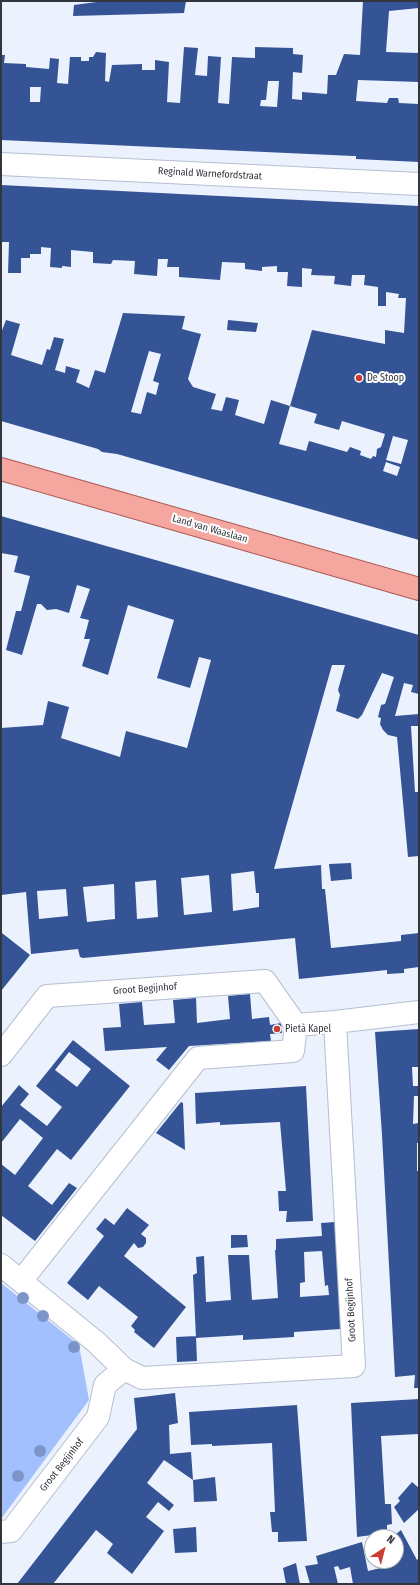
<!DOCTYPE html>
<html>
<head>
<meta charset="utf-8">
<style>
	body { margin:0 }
	#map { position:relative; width:420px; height:1585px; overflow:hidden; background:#ecf2fd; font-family:"Fira Sans Condensed",sans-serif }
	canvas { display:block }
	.frame { position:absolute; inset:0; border:2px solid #32363d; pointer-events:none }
	.north { position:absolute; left:364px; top:1529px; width:40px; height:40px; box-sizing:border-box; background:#fff; border:1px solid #adafb1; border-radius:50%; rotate:36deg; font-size:11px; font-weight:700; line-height:16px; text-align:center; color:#32363d }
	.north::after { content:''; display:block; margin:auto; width:14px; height:18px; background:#cb3d33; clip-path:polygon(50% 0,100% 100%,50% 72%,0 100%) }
</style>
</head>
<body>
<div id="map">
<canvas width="420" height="1585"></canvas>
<div class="frame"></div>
<div class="north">N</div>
</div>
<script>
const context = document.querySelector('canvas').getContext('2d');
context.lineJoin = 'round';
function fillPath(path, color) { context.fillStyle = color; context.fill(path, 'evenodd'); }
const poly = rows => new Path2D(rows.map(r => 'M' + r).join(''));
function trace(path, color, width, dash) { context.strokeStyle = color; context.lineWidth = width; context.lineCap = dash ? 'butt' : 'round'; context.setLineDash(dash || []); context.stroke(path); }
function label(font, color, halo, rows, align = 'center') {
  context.font = font + ' "Fira Sans Condensed",sans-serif'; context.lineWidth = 4; context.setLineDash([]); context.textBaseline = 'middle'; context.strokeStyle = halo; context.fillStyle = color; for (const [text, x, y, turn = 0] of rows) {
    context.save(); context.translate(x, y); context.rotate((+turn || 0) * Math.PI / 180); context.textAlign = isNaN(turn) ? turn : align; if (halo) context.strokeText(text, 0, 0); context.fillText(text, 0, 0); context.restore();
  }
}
fillPath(poly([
	[1,1283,79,1345,89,1400,1,1519]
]), '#a1c0fd');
fillPath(poly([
	[104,1,186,1,184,13,73,16,74,5],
	[363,1,419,1,419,8,389,11,386,52,419,53,419,82,358,80,356,101,387,103,389,98,398,98,399,103,419,104,419,162,356,159,356,156,353,156,1,140,1,55,5,55,4,63,26,64,26,67,49,69,50,58,59,59,57,83,68,84,70,57,81,57,81,61,89,61,89,57,93,57,96,52,106,53,105,81,109,82,112,65,142,64,142,70,155,70,155,60,169,62,167,102,180,103,184,47,198,48,195,75,207,76,208,56,221,57,218,103,229,104,232,57,255,58,255,47,293,48,293,54,303,55,302,73,293,72,292,99,302,100,302,92,327,94,328,75,336,75,344,54,360,55],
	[268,81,279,81,277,107,260,106,261,100,266,100],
	[30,87,41,87,40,102,30,102],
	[1,185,419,206,419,540,117,454,102,452,98,449,1,421,1,333,6,320,20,324,11,355,42,365,47,349,50,350,54,337,64,339,55,370,65,373,66,366,80,370,76,382,89,388,95,370,105,373,123,313,185,316,182,329,201,334,188,379,193,387,216,394,211,409,222,411,226,397,239,400,235,415,264,424,271,400,290,406,279,444,306,451,309,441,347,452,350,447,361,451,360,455,371,459,373,456,376,457,377,449,381,447,385,434,342,421,339,430,314,423,317,414,290,406,312,330,385,344,385,330,404,333,406,298,398,298,399,294,386,292,386,306,378,306,378,287,364,285,365,275,352,275,351,286,334,284,335,276,311,275,312,269,302,268,302,287,287,286,288,272,277,272,277,266,262,267,262,271,245,269,245,263,222,262,220,280,179,277,179,267,167,267,168,259,158,259,157,276,134,274,135,261,113,260,111,264,93,263,93,252,71,250,71,267,62,266,62,268,50,267,51,248,41,247,41,254,30,254,30,258,21,258,21,273,8,273,9,242,1,242],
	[149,351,161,354,153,381,159,383,156,395,147,392,141,414,131,412],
	[393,436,408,440,401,464,386,460],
	[386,462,400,467,397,476,383,471],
	[228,320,258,323,256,332,227,330],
	[1,516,419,635,419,694,411,692,413,685,404,683,395,716,419,714,419,726,411,726,415,792,419,792,419,856,408,857,397,737,388,735,383,730,380,724,381,718,378,717,381,705,385,704,394,677,382,673,362,715,358,719,336,711,340,695,338,690,345,665,332,665,274,869,321,865,322,889,325,889,331,948,401,941,401,935,419,933,419,967,404,969,404,973,387,974,387,970,299,979,295,938,83,958,80,957,78,949,31,954,26,892,1,895,1,728,43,725,48,701,69,707,61,738,120,757,126,731,187,748,211,660,199,657,190,688,157,678,174,620,128,605,108,675,82,666,90,639,84,639,89,620,80,618,90,589,77,585,69,613,56,609,47,610,41,604,37,604,22,655,6,650,16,611,21,611,30,576,14,572,18,556,1,553],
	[254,871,256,893,259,893,259,907,233,911,231,874],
	[209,875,212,912,184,915,181,878],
	[156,880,158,917,137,919,135,882],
	[114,884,115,919,87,922,83,887],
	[66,889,68,916,39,919,37,891],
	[351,863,352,879,331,881,329,864],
	[2,933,30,955,1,991,1,935],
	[250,994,252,1019,269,1017,270,1025,281,1023,282,1033,270,1034,271,1041,189,1046,169,1070,156,1060,167,1047,105,1051,103,1028,121,1027,119,1004,142,1002,144,1025,175,1023,173,1000,196,998,197,1023,230,1019,228,996],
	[419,1029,419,1067,412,1067,413,1086,419,1086,419,1096,414,1096,413,1124,419,1123,419,1143,417,1143,417,1171,419,1171,419,1388,414,1388,415,1375,395,1377,382,1135,375,1032],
	[73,1040,130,1086,71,1160,57,1149,28,1186,52,1205,69,1183,77,1188,35,1241,1,1215,1,1164,15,1175,43,1138,20,1119,1,1143,1,1107,19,1085,29,1094,20,1105,47,1126,62,1107,36,1086],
	[69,1052,91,1069,77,1087,55,1070],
	[306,1086,313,1221,286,1222,287,1211,279,1211,278,1191,286,1191,280,1122,220,1125,220,1122,196,1124,195,1093],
	[181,1102,183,1103,185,1150,156,1133],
	[127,1208,149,1225,141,1234,146,1238,146,1243,143,1247,138,1248,134,1243,124,1256,186,1307,154,1348,134,1332,135,1330,131,1326,138,1317,99,1286,88,1300,67,1283,104,1236,96,1229,105,1218,114,1225],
	[335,1222,341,1329,294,1332,294,1337,243,1340,243,1335,196,1338,193,1275,197,1273,196,1257,204,1256,206,1302,231,1300,228,1255,249,1255,252,1300,278,1298,275,1250,276,1250,276,1239,322,1236,321,1223],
	[322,1251,325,1286,328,1285,329,1295,300,1297,300,1283,305,1282,304,1252],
	[231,1235,247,1235,248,1247,231,1248],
	[196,1336,197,1361,177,1362,176,1337],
	[175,1393,178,1423,169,1425,170,1454,191,1452,193,1480,164,1460,147,1483,174,1505,169,1511,158,1502,146,1517,164,1531,132,1574,107,1553,113,1544,96,1530,53,1584,17,1584,137,1429,134,1398],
	[419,1399,419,1434,381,1436,385,1504,391,1504,392,1524,387,1525,387,1533,357,1537,351,1403],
	[297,1405,307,1541,278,1542,278,1532,272,1532,270,1512,275,1512,272,1443,212,1446,212,1444,191,1445,189,1412],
	[215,1477,217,1501,194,1502,193,1480],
	[412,1482,419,1488,419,1509,404,1523,394,1507,400,1501,398,1498],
	[196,1527,197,1552,175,1553,173,1529],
	[401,1530,417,1560,419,1558,419,1584,353,1584,350,1567,340,1570,338,1566,334,1567,338,1584,310,1584,305,1566,318,1564,316,1556,362,1542,368,1571,389,1566,387,1561,396,1561,396,1537,388,1537,395,1535],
	[296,1563,300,1584,286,1584,283,1568]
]), '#355496');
const minor = poly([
	[1,164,419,184],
	[1,1055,47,996,265,981,296,1025,335,1022,419,1012],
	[1,1265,96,1342,124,1369,142,1378,354,1366,335,1022],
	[21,1281,198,1058,293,1051,296,1025],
	[1,1532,11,1531,98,1417,105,1385,124,1369]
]);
const major = poly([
	[1,469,419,589]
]);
trace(minor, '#b5bfd1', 24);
trace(major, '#ad5852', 24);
trace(minor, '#fff', 22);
trace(major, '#f5a69e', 22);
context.fillStyle = '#7d94c8';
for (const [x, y] of [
	[23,1298],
	[43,1316],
	[74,1347],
	[40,1451],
	[18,1476]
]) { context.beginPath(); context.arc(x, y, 6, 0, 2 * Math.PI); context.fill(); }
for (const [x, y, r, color] of [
	[359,378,4,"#cb3d33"],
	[277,1029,4,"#cb3d33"]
]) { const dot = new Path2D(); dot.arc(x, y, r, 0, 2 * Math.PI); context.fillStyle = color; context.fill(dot); trace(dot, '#fff', 1.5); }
label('10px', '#32363d', '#fff', [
	["Reginald Warnefordstraat",210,174,3],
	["Land van Waaslaan",210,529,16],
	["Groot Begijnhof",145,989,-4],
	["Groot Begijnhof",351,1310,-93],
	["Groot Begijnhof",62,1465,-52]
]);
label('10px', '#32363d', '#fff', [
	["De Stoop",367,378],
	["Pietà Kapel",285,1029]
], 'left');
</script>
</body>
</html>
